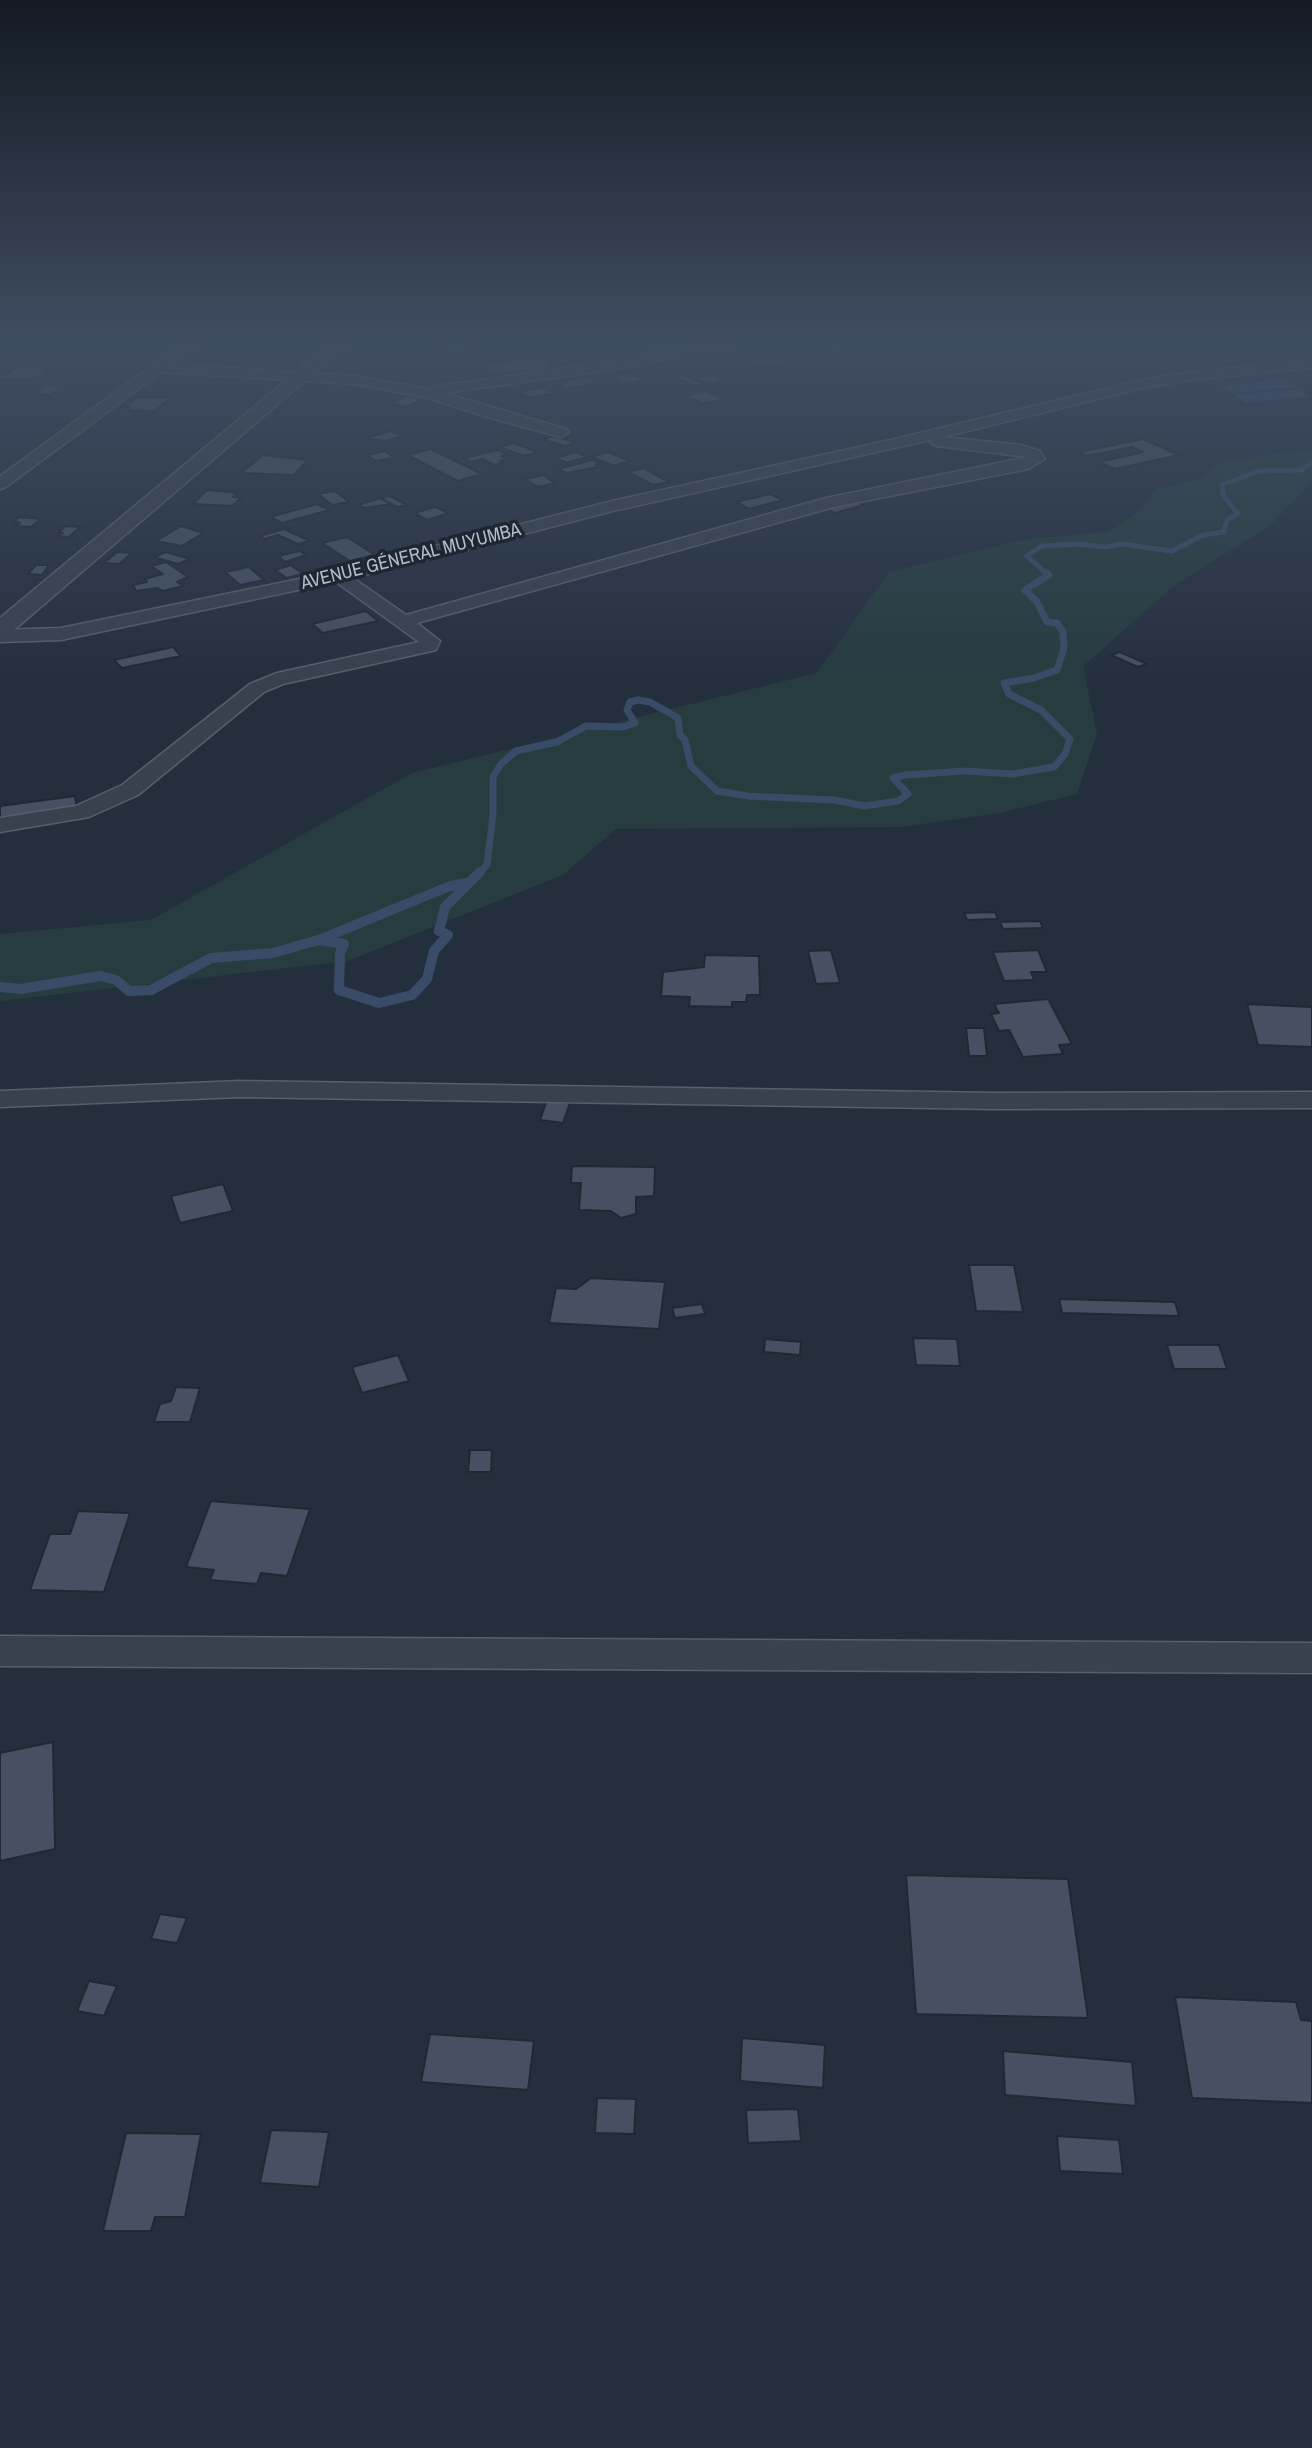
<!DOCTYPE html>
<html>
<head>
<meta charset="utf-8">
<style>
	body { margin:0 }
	canvas { display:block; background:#242f3e }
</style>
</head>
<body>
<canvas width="1312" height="2448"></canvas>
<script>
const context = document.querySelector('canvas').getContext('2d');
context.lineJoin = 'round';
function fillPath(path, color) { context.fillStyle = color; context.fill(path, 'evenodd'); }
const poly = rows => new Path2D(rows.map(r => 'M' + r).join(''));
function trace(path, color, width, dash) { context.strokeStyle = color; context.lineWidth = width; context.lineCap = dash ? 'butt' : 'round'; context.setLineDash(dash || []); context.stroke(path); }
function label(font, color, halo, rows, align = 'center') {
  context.font = font + ' "Archivo Narrow",sans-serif'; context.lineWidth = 7; context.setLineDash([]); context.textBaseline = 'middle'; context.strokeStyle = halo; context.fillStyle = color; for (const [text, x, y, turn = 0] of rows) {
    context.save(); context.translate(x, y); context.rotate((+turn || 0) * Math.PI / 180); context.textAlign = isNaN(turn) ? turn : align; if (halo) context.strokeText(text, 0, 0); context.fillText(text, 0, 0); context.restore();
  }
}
fillPath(poly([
	[1312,449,1312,481,1271,525,1175,585,1083,666,1097,734,1077,794,999,813,902,827,616,829,563,875,347,961,0,1001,0,934,151,920,412,773,817,673,889,572,1028,539,1108,532,1137,513,1155,489,1200,479,1221,462]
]), '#263c3f');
fillPath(poly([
	[1282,379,1297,387,1233,393,1220,387],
	[1299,389,1310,396,1245,403,1234,395]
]), '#394c67');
trace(poly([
	[1047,574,1027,556,1042,546,1078,544,1105,547,1122,544,1172,551,1203,535,1224,532,1227,520,1238,514,1223,495,1222,485,1259,471,1302,470,1312,462]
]), '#394c67', 5);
trace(poly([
	[478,874,487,865,493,815,493,777,501,764,516,751,557,742,586,726,623,727,635,723,627,710,630,702,638,700,650,702,678,718,680,735,685,740,691,766,717,791,748,796,834,800,865,806,898,801,908,794,893,778,905,775,966,771,1012,774,1054,767,1065,754,1070,739,1041,710,1009,694,1004,683,1034,678,1057,670,1064,648,1063,632,1057,623,1047,622,1037,602,1025,590,1049,575,1045,572]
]), '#394c67', 7);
trace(poly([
	[321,939,450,886,467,883],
	[0,987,21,989,100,976,116,980,129,991,151,990,211,958,273,953,318,940,344,944,340,953,339,990,379,1003,412,995,427,979,434,951,448,935,439,931,445,907,480,872]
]), '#394c67', 10);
const building = poly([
	[644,343,685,343,688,345,655,350,644,343],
	[846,343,857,347,833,352,821,347,846,343],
	[459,344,471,346,454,355,442,354,459,344],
	[572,353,582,359,557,360,550,356,572,353],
	[774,354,793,363,766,368,747,359,774,354],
	[536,356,555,366,549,367,552,369,493,375,481,367,536,356],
	[18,366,29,367,49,368,33,380,0,379,4,373,9,373,18,366],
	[632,373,645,380,624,384,608,377,632,373],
	[712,374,726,380,707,384,693,378,712,374],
	[685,375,704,384,694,386,675,377,685,375],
	[591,377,596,383,592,383,594,385,564,388,560,384,567,383,565,380,591,377],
	[45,384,63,385,51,395,33,394,45,384],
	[541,387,555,393,532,398,518,392,541,387],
	[706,391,725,399,704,404,685,396,706,391],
	[408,395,424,399,406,407,390,403,408,395],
	[138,397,171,398,154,411,128,410,130,407,125,407,138,397],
	[390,431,403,436,385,441,366,438,390,431],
	[552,436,575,442,566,446,543,440,552,436],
	[1143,439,1179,455,1115,469,1099,462,1143,452,1132,447,1087,456,1079,452,1143,439],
	[514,443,537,452,524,456,500,447,514,443],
	[431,449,482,474,458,481,407,455,431,449],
	[498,450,508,455,501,456,507,459,500,461,503,463,494,465,483,459,471,462,464,458,498,450],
	[385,451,394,458,376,461,367,455,385,451],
	[576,452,587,457,567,463,556,458,576,452],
	[608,452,630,461,614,466,592,457,608,452],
	[263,455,308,460,294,475,241,473,263,455],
	[592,460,600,463,595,465,598,467,567,473,558,469,592,460],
	[643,468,669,482,653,485,628,472,643,468],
	[543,475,555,483,538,487,525,479,543,475],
	[207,490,238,493,233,497,242,497,232,506,193,504,207,490],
	[335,491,349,502,332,505,318,494,335,491],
	[770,494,783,500,749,509,736,502,770,494],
	[390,496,407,505,397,507,380,498,390,496],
	[380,498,391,504,365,508,358,505,380,498],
	[850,499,864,505,835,513,821,507,850,499],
	[317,504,330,510,282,523,270,517,317,504],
	[435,507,449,513,427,520,414,513,435,507],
	[19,517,41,519,31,527,16,526,20,523,14,521,19,517],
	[66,526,80,527,69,537,56,536,63,533,58,533,66,526],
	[181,526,203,533,182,546,156,541,181,526],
	[284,529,310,541,298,544,278,535,265,539,260,536,284,529],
	[347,537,375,555,350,561,322,543,347,537],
	[300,551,306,555,285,562,278,556,300,551],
	[117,552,132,553,119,564,104,563,117,552],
	[166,552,190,559,178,564,154,557,166,552],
	[166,562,188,577,177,582,183,586,163,591,158,588,136,591,133,585,147,582,145,579,163,574,151,566,166,562],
	[36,565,49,565,42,575,28,574,36,565],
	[291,565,303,574,287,578,275,570,291,565],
	[249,567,264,580,240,585,225,572,249,567],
	[366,611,378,621,323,633,312,624,366,611],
	[173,647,181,656,122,668,114,660,173,647],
	[1120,652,1147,664,1138,667,1111,655,1120,652],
	[75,796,77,809,0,820,0,806,75,796],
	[995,912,998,919,967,920,964,913,995,912],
	[1040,921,1043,928,1003,929,1000,922,1040,921],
	[831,950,840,983,816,984,808,951,831,950],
	[1038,950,1047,972,1031,972,1034,980,1004,981,993,952,1038,950],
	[705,955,759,956,760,995,747,995,746,1002,732,1002,732,1007,689,1006,690,997,661,996,663,972,704,967,705,955],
	[1048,999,1072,1044,1059,1045,1063,1054,1023,1057,1009,1030,999,1031,991,1014,999,1013,994,1004,1048,999],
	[1247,1004,1312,1007,1312,1047,1258,1045,1247,1004],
	[966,1028,984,1028,987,1056,969,1056,966,1028],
	[547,1100,570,1103,563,1123,540,1120,547,1100],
	[572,1166,655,1167,654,1196,636,1197,636,1214,621,1218,611,1211,579,1210,581,1183,571,1183,572,1166],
	[223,1184,233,1211,180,1223,171,1196,223,1184],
	[969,1265,1014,1265,1023,1312,976,1311,969,1265],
	[591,1278,665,1282,659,1329,549,1323,556,1288,576,1289,591,1278],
	[1059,1299,1175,1302,1179,1316,1062,1313,1059,1299],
	[702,1304,705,1314,675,1318,672,1308,702,1304],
	[913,1338,957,1339,960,1366,916,1365,913,1338],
	[765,1339,801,1342,800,1355,764,1352,765,1339],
	[1167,1345,1219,1345,1227,1369,1174,1369,1167,1345],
	[398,1355,409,1381,362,1393,352,1367,398,1355],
	[176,1387,200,1388,190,1422,154,1422,160,1404,171,1401,176,1387],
	[470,1450,492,1450,491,1472,468,1472,470,1450],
	[211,1501,310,1509,287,1576,261,1573,257,1584,210,1580,214,1570,186,1567,211,1501],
	[78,1511,130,1513,104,1592,30,1590,50,1534,70,1534,78,1511],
	[53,1742,55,1849,0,1861,0,1753,53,1742],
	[906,1875,1068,1879,1088,2018,916,2014,906,1875],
	[160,1914,187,1918,177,1943,151,1939,160,1914],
	[89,1981,117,1986,104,2016,77,2011,89,1981],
	[1175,1997,1296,2002,1301,2020,1312,2021,1312,2103,1192,2098,1175,1997],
	[430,2034,534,2041,528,2090,421,2082,430,2034],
	[742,2038,825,2045,823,2088,740,2081,742,2038],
	[1003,2051,1132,2062,1136,2106,1005,2095,1003,2051],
	[597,2098,636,2099,634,2134,595,2133,597,2098],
	[798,2109,801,2141,748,2143,746,2110,798,2109],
	[271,2130,329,2132,319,2187,260,2183,271,2130],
	[126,2133,201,2134,185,2217,155,2217,151,2231,103,2231,126,2133],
	[1057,2136,1119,2140,1123,2174,1060,2171,1057,2136]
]);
fillPath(building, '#455162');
trace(building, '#1f2835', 2);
const minor = poly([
	[183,343,198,343,172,364,354,376,429,389,436,386,603,363,710,343,737,343,730,347,603,371,444,393,566,429,569,432,561,437,487,417,429,398,354,384,161,372,6,487,0,489,0,476,183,343],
	[1312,360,1312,368,1184,381,1143,388,943,437,1021,445,1040,451,1045,459,1028,469,834,507,417,623,440,641,436,650,283,684,264,692,138,795,89,817,0,832,0,818,76,806,122,785,250,684,277,673,419,642,336,582,61,640,0,642,0,630,61,628,338,571,612,501,886,441,1143,380,1184,373,1312,360],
	[930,440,932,444,937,446,1028,457,826,498,406,615,353,578,613,511,930,440],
	[240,1081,995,1093,1312,1092,1312,1108,995,1109,240,1097,0,1107,0,1091,240,1081],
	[0,1636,1312,1643,1312,1673,0,1666,0,1636]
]);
const tertiary = poly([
	[331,343,349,343,8,635,0,637,0,618,331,343]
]);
trace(minor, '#565f6c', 3);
trace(tertiary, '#565f6c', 3);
fillPath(minor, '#38414e');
fillPath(tertiary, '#38414e');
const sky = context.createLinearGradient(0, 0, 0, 685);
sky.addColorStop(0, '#141a22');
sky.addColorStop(0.5, '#3f4d63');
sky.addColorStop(1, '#3f4d6300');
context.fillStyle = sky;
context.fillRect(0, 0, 1312, 685);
label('19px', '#b4bcc9', '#1d2633', [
	["AVENUE GÉNERAL MUYUMBA",411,557,-14]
]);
</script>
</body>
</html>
